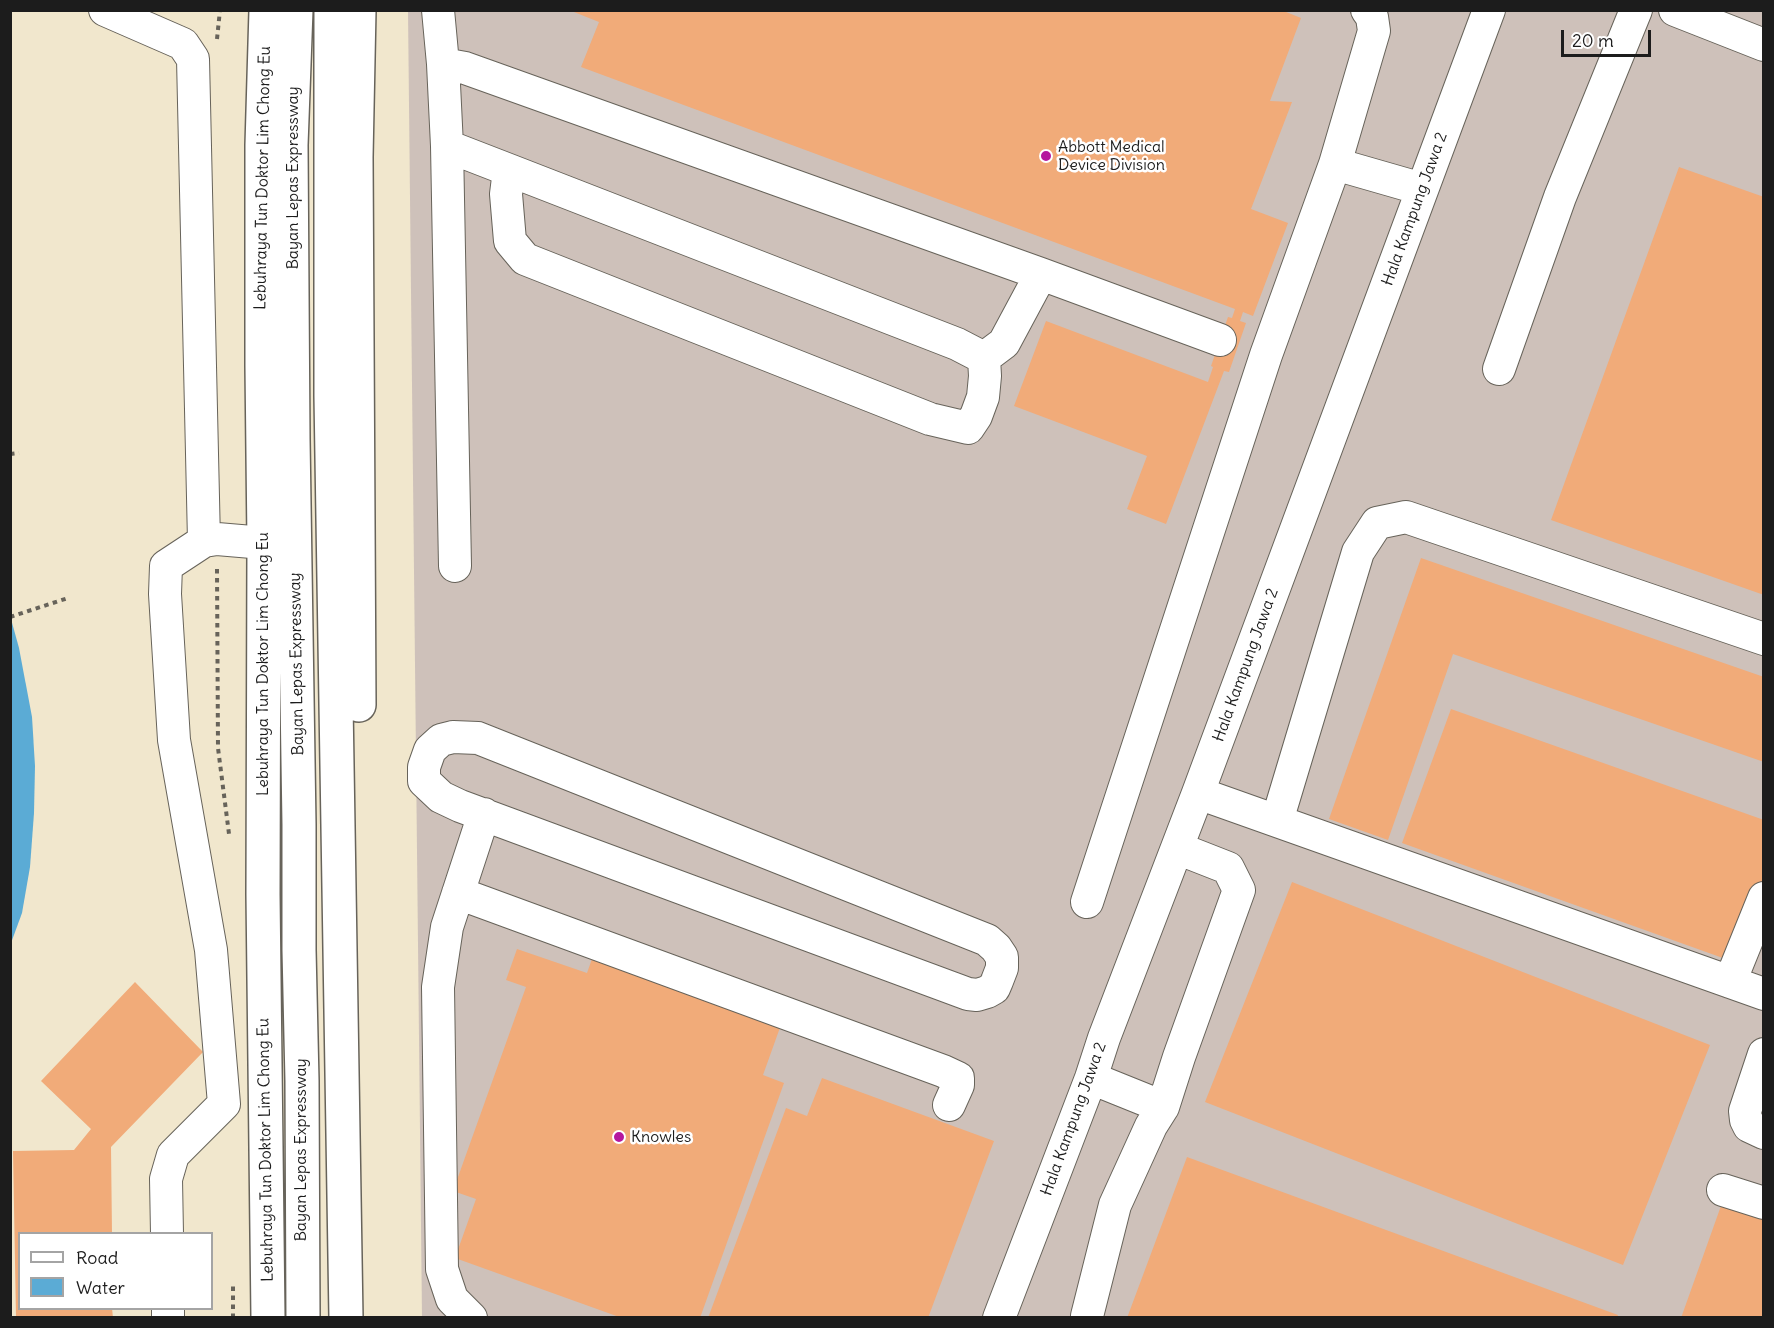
<!DOCTYPE html>
<html>
<head>
<meta charset="utf-8">
<style>
	body { margin:0 }
	#map { position:relative; width:1774px; height:1328px; overflow:hidden; background:#f1e7cd; font-family:Delius,sans-serif }
	canvas { display:block }
	.frame { position:absolute; inset:0; border:12px solid #1c1c1c; pointer-events:none }
	.legend { position:absolute; left:18px; top:1232px; width:195px; height:78px; box-sizing:border-box; background:#fff; border:2px solid #a4a4a4; margin:0; padding:8px 10px; list-style:none; font-size:18px; color:#1c1c1c }
	.legend li { display:flex; align-items:center; gap:12px; height:30px }
	.legend b { width:30px; border:2px solid #a4a4a4 }
	.scale { position:absolute; left:1561px; top:30px; width:90px; height:27px; box-sizing:border-box; border:3px solid #1c1c1c; border-top:0; padding-left:8px; font-size:18px; line-height:21px; white-space:nowrap; color:#1c1c1c; -webkit-text-stroke:4px #fff; paint-order:stroke }
</style>
</head>
<body>
<div id="map">
<canvas width="1774" height="1328"></canvas>
<div class="frame"></div>
<ul class="legend">
<li><b style="height:8px;background:#fff"></b>Road</li>
<li><b style="height:16px;background:#5babd5"></b>Water</li>
</ul>
<div class="scale">20 m</div>
</div>
<script>
const context = document.querySelector('canvas').getContext('2d');
context.lineJoin = 'round';
function fillPath(path, color) { context.fillStyle = color; context.fill(path, 'evenodd'); }
const poly = rows => new Path2D(rows.map(r => 'M' + r).join(''));
function trace(path, color, width, dash) { context.strokeStyle = color; context.lineWidth = width; context.lineCap = dash ? 'butt' : 'round'; context.setLineDash(dash || []); context.stroke(path); }
function label(font, color, halo, rows, align = 'center') {
  context.font = font + ' Delius,sans-serif'; context.lineWidth = 5; context.setLineDash([]); context.textBaseline = 'middle'; context.strokeStyle = halo; context.fillStyle = color; for (const [text, x, y, turn = 0] of rows) {
    context.save(); context.translate(x, y); context.rotate((+turn || 0) * Math.PI / 180); context.textAlign = isNaN(turn) ? turn : align; if (halo) context.strokeText(text, 0, 0); context.fillText(text, 0, 0); context.restore();
  }
}
fillPath(poly([
	[408,11,1763,11,1763,1317,422,1317]
]), '#cec1ba');
fillPath(poly([
	[11,619,19,648,32,717,35,766,34,813,30,867,22,913,11,943]
]), '#5babd5');
fillPath(poly([
	[569,10,1281,10,1301,18,1270,101,1292,102,1251,209,1288,223,1253,316,1243,312,1240,321,1246,323,1229,372,1224,371,1166,524,1127,509,1147,456,1014,406,1046,321,1208,382,1213,367,1211,366,1228,317,1232,318,1235,309,581,67,599,22],
	[1679,167,1764,197,1764,595,1551,520],
	[1421,558,1764,677,1764,762,1453,654,1388,840,1329,819],
	[1451,709,1764,820,1764,882,1734,962,1402,843],
	[1292,882,1710,1045,1623,1265,1205,1102],
	[517,949,587,973,593,956,782,1022,763,1075,784,1083,700,1318,622,1318,455,1258,476,1199,453,1191,526,987,506,980],
	[135,982,203,1052,111,1147,112,1234,20,1234,20,1308,112,1308,113,1318,16,1318,13,1151,74,1150,91,1129,41,1081],
	[822,1078,994,1141,928,1318,708,1318,786,1108,807,1116],
	[1187,1157,1618,1315,1617,1318,1127,1318],
	[1722,1203,1764,1218,1764,1318,1681,1318]
]), '#f1ab79');
const minor = poly([
	[105,10,183,44,193,59,204,541],
	[438,10,443,64,447,146,455,566],
	[1675,10,1764,45],
	[443,64,465,68,1041,274,1220,340],
	[447,146,509,170],
	[1335,164,1422,189],
	[509,170,957,344,984,358,985,376,983,397,976,416,968,428,930,419,525,259,510,241,506,194,509,170],
	[984,358,1004,343,1041,274],
	[1499,369,1560,197,1636,10],
	[453,737,478,738,987,940,996,948,1002,957,1002,968,997,981,994,988,987,992,977,995,968,994,460,806,441,797,424,781,424,767,430,750,441,740,453,737],
	[1198,793,1764,994],
	[1277,821,1358,552,1377,523,1406,517,1764,639],
	[458,893,943,1071,958,1078,958,1085,949,1105],
	[1087,902,1266,355,1335,164,1374,31,1372,17,1367,10],
	[1730,982,1764,898],
	[1764,1054,1745,1111,1746,1120,1749,1126,1764,1133],
	[1163,1107,1179,1057,1239,890,1228,868,1177,848],
	[1723,1190,1764,1203],
	[167,1234,166,1179,173,1155,224,1104,211,950,174,740,165,594,166,566,204,541,217,539,264,543],
	[168,1308,168,1318],
	[1087,1316,1115,1205,1151,1126,1163,1107,1091,1078],
	[471,1318,452,1299,442,1269,438,987,447,927,484,814],
	[999,1318,1091,1078,1104,1038,1198,793,1489,10]
]);
const highway = poly([
	[266,10,262,145,262,366,264,543,263,894,268,1318],
	[296,10,291,145,293,439,299,825,299,950,302,1081,303,1318],
	[331,10,331,396,346,1318],
	[359,10,356,157,359,705]
]);
trace(minor, '#67635a', 34);
trace(highway, '#67635a', 36);
trace(poly([
	[217,39,220,10],
	[10,454,19,453],
	[217,569,218,748,229,834],
	[10,617,68,598],
	[233,1318,233,1285]
]), '#67635a', 4, [4.5, 4.5]);
trace(minor, '#fff', 32);
trace(highway, '#fff', 33);
for (const [x, y, r, color] of [
	[1046,156,6,"#b5179e"],
	[619,1137,6,"#b5179e"]
]) { const dot = new Path2D(); dot.arc(x, y, r, 0, 2 * Math.PI); context.fillStyle = color; context.fill(dot); trace(dot, '#fff', 2); }
label('16px', '#1c1c1c', '#fff', [
	["Abbott Medical",1058,147],
	["Device Division",1058,165],
	["Knowles",631,1137]
], 'left');
label('16px', '#1c1c1c', '#fff', [
	["Lebuhraya Tun Doktor Lim Chong Eu",263,178,-89],
	["Bayan Lepas Expressway",293,178,-90],
	["Hala Kampung Jawa 2",1415,209,-70],
	["Lebuhraya Tun Doktor Lim Chong Eu",263,664,-90],
	["Bayan Lepas Expressway",297,664,-91],
	["Hala Kampung Jawa 2",1246,665,-70],
	["Hala Kampung Jawa 2",1074,1119,-70],
	["Lebuhraya Tun Doktor Lim Chong Eu",266,1150,-91],
	["Bayan Lepas Expressway",301,1150,-90]
]);
</script>
</body>
</html>
